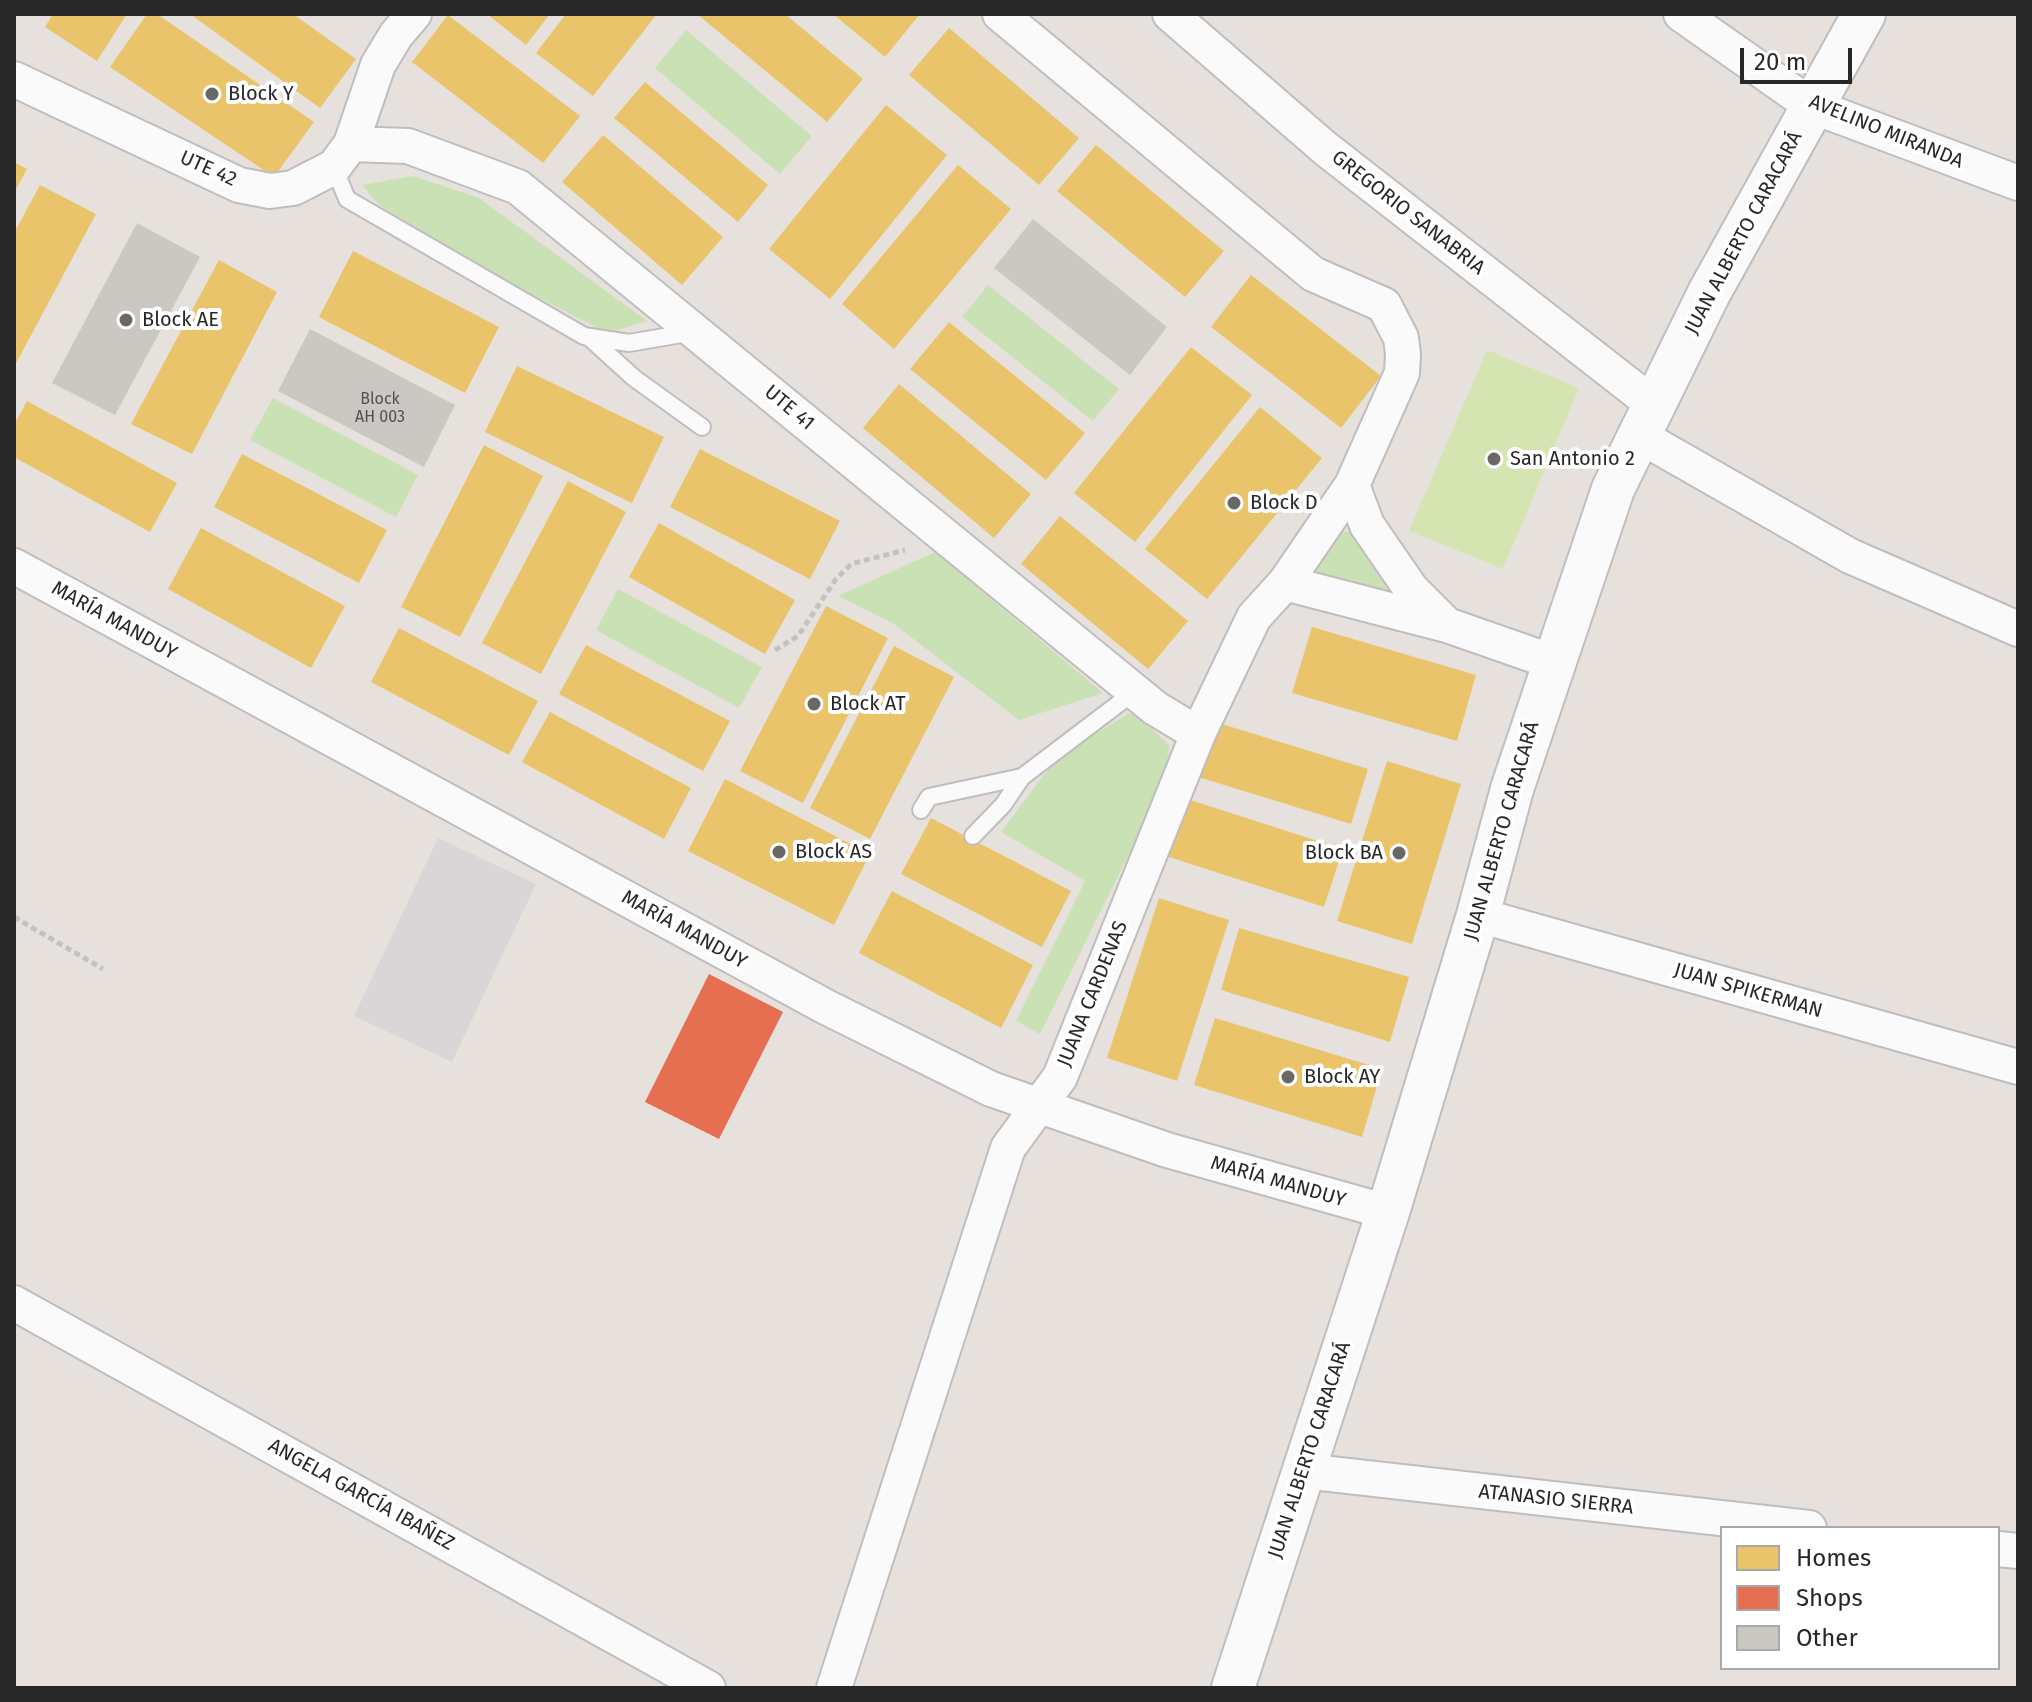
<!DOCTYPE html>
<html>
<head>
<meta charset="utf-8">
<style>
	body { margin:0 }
	#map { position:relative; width:2032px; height:1702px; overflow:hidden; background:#e6e1dc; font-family:"Fira Sans",sans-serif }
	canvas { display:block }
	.frame { position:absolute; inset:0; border:16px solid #272727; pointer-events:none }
	.legend { position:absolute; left:1720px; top:1526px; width:280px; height:144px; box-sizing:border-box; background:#fff; border:2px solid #a9a9a9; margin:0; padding:10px 14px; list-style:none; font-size:24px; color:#272727 }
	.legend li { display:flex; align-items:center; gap:16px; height:40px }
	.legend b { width:40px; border:2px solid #a9a9a9 }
	.scale { position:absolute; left:1740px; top:48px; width:112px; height:36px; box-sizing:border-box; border:4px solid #272727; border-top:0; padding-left:10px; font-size:24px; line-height:28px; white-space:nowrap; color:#272727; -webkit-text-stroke:6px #fff; paint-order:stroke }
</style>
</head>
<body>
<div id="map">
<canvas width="2032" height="1702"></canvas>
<div class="frame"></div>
<ul class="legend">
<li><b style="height:22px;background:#e9c46a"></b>Homes</li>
<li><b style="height:22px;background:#e76f51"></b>Shops</li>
<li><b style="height:22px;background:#cbc7c3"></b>Other</li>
</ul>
<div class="scale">20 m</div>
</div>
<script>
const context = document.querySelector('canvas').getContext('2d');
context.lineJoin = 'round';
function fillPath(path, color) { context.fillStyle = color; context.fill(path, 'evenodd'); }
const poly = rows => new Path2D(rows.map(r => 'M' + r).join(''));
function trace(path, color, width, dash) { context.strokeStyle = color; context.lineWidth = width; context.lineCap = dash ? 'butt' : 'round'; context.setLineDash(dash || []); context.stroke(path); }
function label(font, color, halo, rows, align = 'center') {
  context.font = font + ' "Fira Sans",sans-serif'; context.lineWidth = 8; context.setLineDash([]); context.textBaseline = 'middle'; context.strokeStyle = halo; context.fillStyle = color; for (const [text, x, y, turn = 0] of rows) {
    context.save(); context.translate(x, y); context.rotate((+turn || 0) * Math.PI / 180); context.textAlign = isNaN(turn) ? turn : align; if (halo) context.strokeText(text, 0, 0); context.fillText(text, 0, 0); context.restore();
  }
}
fillPath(poly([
	[438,838,536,884,452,1062,354,1016]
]), '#d9d6d8');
fillPath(poly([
	[686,30,812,136,780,174,655,68],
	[413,176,479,198,647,321,607,333,497,276,379,205,362,185],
	[988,285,1119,389,1093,421,962,317],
	[273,398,418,475,396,517,250,440],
	[1339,532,1356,532,1396,594,1318,577,1316,564],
	[935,552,1103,693,1019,720,894,624,838,596],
	[618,589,762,667,739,708,596,630],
	[1133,711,1169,745,1168,775,1040,1034,1016,1021,1085,881,1001,832,1046,772,1087,739]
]), '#c9e1b4');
fillPath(poly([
	[1487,350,1579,388,1503,569,1409,531]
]), '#d4e5b2');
fillPath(poly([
	[53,14,127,14,97,61,45,27],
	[147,14,157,14,314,122,274,177,110,67],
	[190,14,293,14,356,59,320,108],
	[487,14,550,14,526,45],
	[566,14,657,14,593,96,536,53],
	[697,14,785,14,863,79,827,122],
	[833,14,920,14,885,57],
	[448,15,580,116,543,163,412,62],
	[949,28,1079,138,1039,185,909,75],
	[645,82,768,185,738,222,614,118],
	[886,105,947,155,830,299,769,249],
	[603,135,723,237,682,285,562,182],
	[1096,145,1224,251,1185,297,1057,191],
	[14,162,27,169,14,193],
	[958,165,1011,209,894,349,842,304],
	[40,185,96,214,14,367,14,233],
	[353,251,499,327,465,393,319,317],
	[219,260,277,292,192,454,131,424],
	[1251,275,1381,376,1341,428,1211,327],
	[949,322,1085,433,1046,480,910,369],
	[1191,347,1252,395,1135,542,1074,493],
	[517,366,664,437,632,503,485,432],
	[899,384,1031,494,994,538,863,428],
	[27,401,177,483,150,532,14,457,14,425],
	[1260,407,1322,458,1207,599,1145,549],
	[484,445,543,476,460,637,401,607],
	[700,449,840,521,810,579,670,507],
	[242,454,387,530,359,583,214,507],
	[568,481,626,512,541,674,482,643],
	[1060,516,1188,621,1148,669,1021,564],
	[659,523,795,600,765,654,629,577],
	[201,528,345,606,311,668,168,589],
	[826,606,888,638,803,803,740,771],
	[1312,627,1476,675,1457,741,1292,693],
	[399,628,538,701,509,755,371,682],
	[586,645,730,721,703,771,559,694],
	[894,646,954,677,870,839,810,808],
	[550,712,691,788,664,839,522,762],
	[1212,721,1368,769,1351,824,1195,776],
	[1387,761,1461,784,1412,944,1337,921],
	[725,779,870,854,834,925,688,851],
	[1184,798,1343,849,1324,907,1166,856],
	[931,818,1071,891,1042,947,901,874],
	[892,891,1033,965,1001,1028,859,953],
	[1159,898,1229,920,1177,1081,1107,1058],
	[1239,928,1409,977,1390,1042,1221,990],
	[1215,1018,1382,1069,1362,1137,1194,1085]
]), '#e9c46a');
fillPath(poly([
	[709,974,783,1012,719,1139,645,1102]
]), '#e76f51');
fillPath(poly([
	[1033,219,1167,327,1130,375,994,268],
	[137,223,200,257,115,415,52,383],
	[310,329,455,405,424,467,278,391]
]), '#cbc7c3');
const service = poly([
	[334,167,347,199,584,336,629,343,693,332],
	[590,338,634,378,702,427],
	[921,810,929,797,1022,777,1134,692],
	[973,836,1003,805,1022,777]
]);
const minor = poly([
	[1170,14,1326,149,1653,404],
	[1681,14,1812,106,2018,183],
	[14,79,239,185,270,191,293,188,334,167,351,144,378,65,396,35,414,14],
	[351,144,408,146,518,187,1155,708,1198,734],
	[1638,435,1850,556,2018,629],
	[1352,485,1367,525,1411,589,1447,625],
	[14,566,826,1007,991,1089,1167,1150,1388,1212],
	[1285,583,1447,625,1553,662],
	[1478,915,2018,1067],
	[14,1303,708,1688],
	[1304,1471,1809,1528],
	[1998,1549,2018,1551],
	[834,1688,1008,1148,1060,1077,1198,734,1254,617,1285,583,1352,485,1402,373,1403,354,1401,338,1384,305,1313,274,1000,14]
]);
const tertiary = poly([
	[1233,1688,1388,1212,1478,915,1512,789,1613,489,1709,293,1864,14]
]);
trace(service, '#bfbdbe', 20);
trace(minor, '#bfbdbe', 38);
trace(tertiary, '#bfbdbe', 46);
trace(poly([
	[775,650,798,636,836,579,851,564,905,550],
	[14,917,103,969]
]), '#c2c2c1', 5, [6, 4]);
trace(service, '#fbfafa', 16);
trace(minor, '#fbfafa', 34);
trace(tertiary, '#fbfafa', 42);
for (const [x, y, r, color] of [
	[212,94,8,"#6a6866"],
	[126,320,8,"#6a6866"],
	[1494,459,8,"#6a6866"],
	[1234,503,8,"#6a6866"],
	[814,704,8,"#6a6866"],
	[779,852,8,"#6a6866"],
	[1399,853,8,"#6a6866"],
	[1288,1077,8,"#6a6866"]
]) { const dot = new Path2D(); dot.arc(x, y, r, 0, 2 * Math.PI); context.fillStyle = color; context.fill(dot); trace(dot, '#fff', 3); }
label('16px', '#525150', null, [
	["Block",380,400],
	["AH 003",380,418]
]);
label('20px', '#272727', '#fff', [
	["Block Y",228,94],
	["Block AE",142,320],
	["San Antonio 2",1510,459],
	["Block D",1250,503],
	["Block AT",830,704],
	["Block AS",795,852],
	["Block BA",1383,853,"right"],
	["Block AY",1304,1077]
], 'left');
label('20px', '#272727', '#fff', [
	["AVELINO MIRANDA",1886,132,22],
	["UTE 42",208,169,24],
	["GREGORIO SANABRIA",1408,213,38],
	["JUAN ALBERTO CARACARÁ",1744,233,-62],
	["UTE 41",789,408,40],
	["MARÍA MANDUY",114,621,29],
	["JUAN ALBERTO CARACARÁ",1502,831,-74],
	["MARÍA MANDUY",684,930,29],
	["JUAN SPIKERMAN",1748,991,16],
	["JUANA CARDENAS",1093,994,-68],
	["MARÍA MANDUY",1278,1182,16],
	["JUAN ALBERTO CARACARÁ",1310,1450,-72],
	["ANGELA GARCÍA IBAÑEZ",361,1495,29],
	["ATANASIO SIERRA",1556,1500,6]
]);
</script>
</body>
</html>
